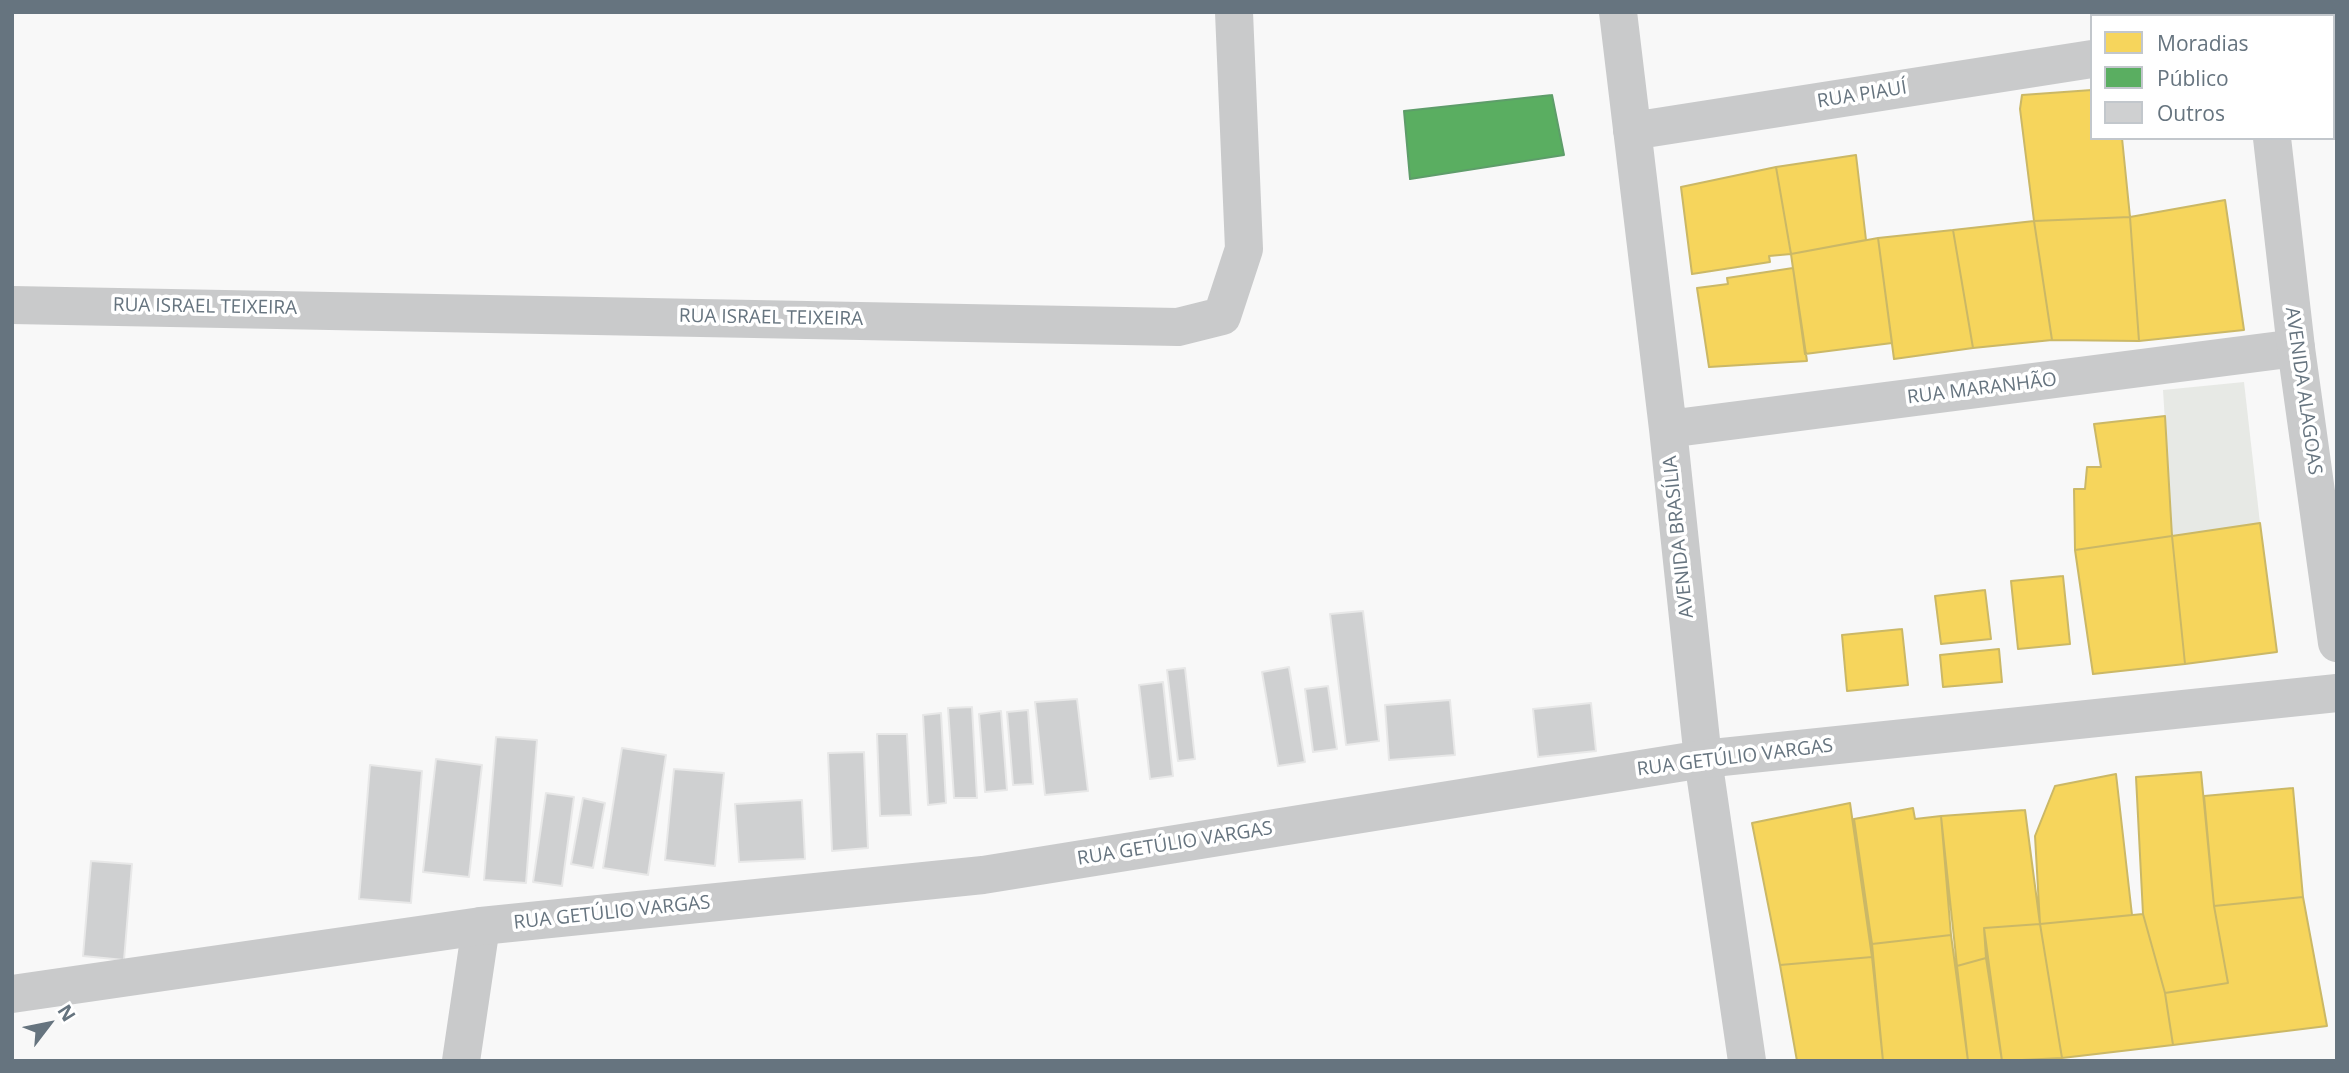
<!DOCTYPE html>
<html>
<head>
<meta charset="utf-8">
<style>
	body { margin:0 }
	#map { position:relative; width:2349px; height:1073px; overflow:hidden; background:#f8f8f8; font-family:"Open Sans",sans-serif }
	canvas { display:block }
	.frame { position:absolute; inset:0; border:14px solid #66747f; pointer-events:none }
	.legend { position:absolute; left:2090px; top:14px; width:245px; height:126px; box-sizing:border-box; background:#fff; border:2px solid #c2c7cc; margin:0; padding:9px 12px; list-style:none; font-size:21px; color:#66747f }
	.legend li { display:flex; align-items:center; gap:14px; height:35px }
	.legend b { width:35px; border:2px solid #c2c7cc }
	.north { position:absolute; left:14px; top:989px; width:70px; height:70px; -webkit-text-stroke:5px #fff; paint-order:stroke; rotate:58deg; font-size:19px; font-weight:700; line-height:28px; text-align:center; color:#66747f }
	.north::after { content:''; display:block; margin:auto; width:24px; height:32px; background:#66747f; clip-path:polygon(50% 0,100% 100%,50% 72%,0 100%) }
</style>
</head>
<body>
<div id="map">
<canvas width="2349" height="1073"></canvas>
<div class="frame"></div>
<ul class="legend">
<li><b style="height:19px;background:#f6d55c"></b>Moradias</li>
<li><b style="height:19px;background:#5aae61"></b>Público</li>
<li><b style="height:19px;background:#cfd0d1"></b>Outros</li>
</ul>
<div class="north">N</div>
</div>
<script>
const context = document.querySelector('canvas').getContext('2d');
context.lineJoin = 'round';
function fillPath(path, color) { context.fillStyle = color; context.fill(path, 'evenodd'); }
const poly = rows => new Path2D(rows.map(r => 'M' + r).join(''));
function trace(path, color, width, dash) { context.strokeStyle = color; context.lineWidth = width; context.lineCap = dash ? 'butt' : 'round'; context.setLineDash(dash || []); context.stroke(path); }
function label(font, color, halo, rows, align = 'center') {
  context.font = font + ' "Open Sans",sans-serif'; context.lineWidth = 7; context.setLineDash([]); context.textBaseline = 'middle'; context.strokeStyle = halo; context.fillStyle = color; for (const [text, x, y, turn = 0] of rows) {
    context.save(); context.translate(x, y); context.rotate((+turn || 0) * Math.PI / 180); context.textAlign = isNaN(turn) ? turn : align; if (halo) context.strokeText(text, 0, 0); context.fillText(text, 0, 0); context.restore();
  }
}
fillPath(poly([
	[2244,382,2260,523,2172,536,2163,390]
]), '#e7e9e5');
const homes = poly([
	[2092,90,2092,138,2122,138,2130,217,2034,221,2020,109,2022,95,2092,90],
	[1856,155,1866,240,1791,254,1776,167,1856,155],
	[1776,167,1791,254,1769,256,1770,262,1692,274,1681,187,1776,167],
	[2225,200,2244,330,2139,341,2130,217,2225,200],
	[2130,217,2139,341,2052,340,2034,221,2130,217],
	[2034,221,2052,340,1973,348,1953,230,2034,221],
	[1953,230,1973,348,1894,359,1878,238,1953,230],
	[1878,238,1892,343,1805,354,1791,254,1878,238],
	[1793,268,1807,361,1709,367,1697,288,1728,284,1727,278,1793,268],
	[2165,416,2172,536,2075,550,2074,489,2085,489,2087,467,2101,467,2094,424,2165,416],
	[2260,523,2277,652,2185,664,2172,536,2260,523],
	[2172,536,2185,664,2093,674,2075,550,2172,536],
	[2063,576,2070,644,2018,649,2011,581,2063,576],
	[1985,590,1991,639,1941,644,1935,596,1985,590],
	[1902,629,1908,685,1847,691,1842,635,1902,629],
	[1999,649,2002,682,1943,687,1940,655,1999,649],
	[2201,772,2214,906,2228,983,2165,993,2143,914,2136,777,2201,772],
	[2116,774,2132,915,2040,924,2035,836,2055,786,2116,774],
	[2293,788,2303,897,2214,906,2204,796,2293,788],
	[1850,803,1872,957,1780,965,1752,823,1850,803],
	[1913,808,1915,819,1941,816,1951,935,1872,944,1854,819,1913,808],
	[2025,810,2040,924,1984,928,1986,958,1957,966,1941,816,2025,810],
	[2303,897,2327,1026,2173,1045,2165,993,2228,983,2214,906,2303,897],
	[2143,914,2165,993,2173,1045,2062,1058,2040,924,2143,914],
	[2040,924,2062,1058,2002,1061,1984,928,2040,924],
	[1951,935,1968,1061,1883,1061,1872,944,1951,935],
	[1872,957,1883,1061,1797,1061,1780,965,1872,957],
	[1986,958,2002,1061,1968,1061,1957,966,1986,958]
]);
fillPath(homes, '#f6d55c');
trace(homes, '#cbb866', 2);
const public = poly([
	[1552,95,1564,155,1410,179,1404,111,1552,95]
]);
fillPath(public, '#5aae61');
trace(public, '#5e9d6a', 2);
const building = poly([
	[1363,611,1379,741,1346,745,1330,614,1363,611],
	[1289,667,1305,762,1278,766,1262,672,1289,667],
	[1185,668,1195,759,1178,761,1167,670,1185,668],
	[1163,682,1173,776,1150,779,1139,685,1163,682],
	[1328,686,1337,749,1313,752,1305,689,1328,686],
	[1077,699,1088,791,1045,795,1035,702,1077,699],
	[1450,700,1455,755,1389,760,1385,705,1450,700],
	[1591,703,1596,751,1538,757,1533,709,1591,703],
	[972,707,977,798,954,798,948,708,972,707],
	[1028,710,1033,784,1013,785,1007,712,1028,710],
	[1001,711,1007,790,985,792,979,714,1001,711],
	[941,713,946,803,928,805,923,715,941,713],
	[877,734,907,734,911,815,880,816,877,734],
	[496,737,537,740,526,883,484,880,496,737],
	[622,748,666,755,648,875,603,868,622,748],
	[864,752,868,848,832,851,828,753,864,752],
	[436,759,482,765,469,877,423,872,436,759],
	[370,765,422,771,411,903,359,899,370,765],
	[674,769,724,773,715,866,665,860,674,769],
	[546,793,574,797,562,886,533,882,546,793],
	[583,798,605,803,593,868,571,864,583,798],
	[802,800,805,859,739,862,735,804,802,800],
	[91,861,132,864,124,960,83,956,91,861]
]);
fillPath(building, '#cfd0d1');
trace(building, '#e8e8e8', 2);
trace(poly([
	[1618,12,1668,429,1703,759,1747,1061],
	[1632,131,2092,59],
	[12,305,1178,327,1222,316,1244,249,1234,12],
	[1668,429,2296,348],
	[461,1061,481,926]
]), '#c9cacb', 38);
trace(poly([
	[2258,12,2258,16],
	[2272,138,2296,348,2337,643],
	[12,994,481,926,983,875,1703,759,2337,693]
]), '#c9cacb', 38);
label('19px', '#66747f', '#fff', [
	["RUA PIAUÍ",1862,95,-9],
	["RUA ISRAEL TEIXEIRA",205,307,1],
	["RUA ISRAEL TEIXEIRA",771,318,1],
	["RUA MARANHÃO",1982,389,-7],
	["AVENIDA ALAGOAS",2303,391,82],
	["AVENIDA BRASÍLIA",1679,537,-96],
	["RUA GETÚLIO VARGAS",1735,758,-7],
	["RUA GETÚLIO VARGAS",1175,844,-9],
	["RUA GETÚLIO VARGAS",612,913,-6]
]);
</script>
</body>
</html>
